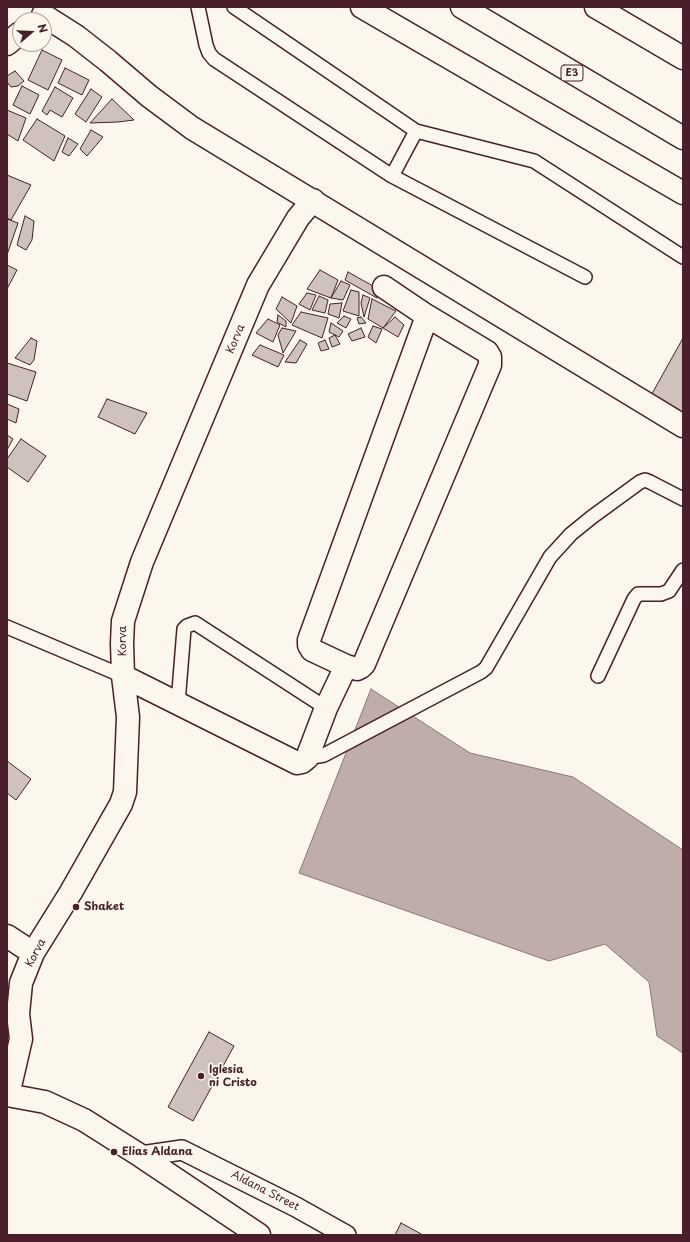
<!DOCTYPE html>
<html>
<head>
<meta charset="utf-8">
<style>
	body { margin:0 }
	#map { position:relative; width:690px; height:1242px; overflow:hidden; background:#fbf7ec; font-family:"Playpen Sans",sans-serif }
	canvas { display:block }
	.frame { position:absolute; inset:0; border:8px solid #4a1f2b; pointer-events:none }
	.north { position:absolute; left:12px; top:12px; width:40px; height:40px; box-sizing:border-box; background:#fbf7ec; border:1px solid #b4a19f; border-radius:50%; rotate:71deg; font-size:11px; font-weight:700; line-height:16px; text-align:center; color:#4a1f2b }
	.north::after { content:''; display:block; margin:auto; width:14px; height:18px; background:#4a1f2b; clip-path:polygon(50% 0,100% 100%,50% 72%,0 100%) }
</style>
</head>
<body>
<div id="map">
<canvas width="690" height="1242"></canvas>
<div class="frame"></div>
<div class="north">N</div>
</div>
<script>
const context = document.querySelector('canvas').getContext('2d');
context.lineJoin = 'round';
function fillPath(path, color) { context.fillStyle = color; context.fill(path, 'evenodd'); }
const poly = rows => new Path2D(rows.map(r => 'M' + r).join(''));
function trace(path, color, width, dash) { context.strokeStyle = color; context.lineWidth = width; context.lineCap = dash ? 'butt' : 'round'; context.setLineDash(dash || []); context.stroke(path); }
function label(font, color, halo, rows, align = 'center') {
  context.font = font + ' "Playpen Sans",sans-serif'; context.lineWidth = 3.5; context.setLineDash([]); context.textBaseline = 'middle'; context.strokeStyle = halo; context.fillStyle = color; for (const [text, x, y, turn = 0] of rows) {
    context.save(); context.translate(x, y); context.rotate((+turn || 0) * Math.PI / 180); context.textAlign = isNaN(turn) ? turn : align; if (halo) context.strokeText(text, 0, 0); context.fillText(text, 0, 0); context.restore();
  }
}
const water = poly([
	[371,689,470,753,573,777,683,850,683,1053,657,1036,649,982,605,944,549,961,299,873,371,689]
]);
fillPath(water, '#bfadaa');
trace(water, '#907477', 1);
const building = poly([
	[42,50,62,60,48,90,28,80,42,50],
	[65,68,89,80,82,95,58,83,65,68],
	[15,71,24,81,18,86,11,87,7,82,7,76,15,71],
	[22,86,39,95,30,114,13,105,22,86],
	[55,87,73,98,62,117,50,110,47,115,42,111,55,87],
	[91,89,102,97,86,122,75,114,91,89],
	[112,99,134,120,118,122,90,123,112,99],
	[7,110,26,118,18,141,7,134,7,110],
	[37,119,65,136,54,161,23,140,37,119],
	[91,130,103,137,87,156,80,149,91,130],
	[68,138,78,144,69,156,62,152,68,138],
	[7,175,31,185,11,220,7,218,7,175],
	[25,216,34,221,32,240,26,250,17,245,25,216],
	[7,219,18,223,7,255,7,219],
	[7,265,17,270,7,289,7,265],
	[320,270,338,280,331,298,307,289,320,270],
	[348,272,380,290,377,298,345,280,348,272],
	[341,281,350,285,343,300,331,298,341,281],
	[351,290,359,292,359,316,343,311,351,290],
	[307,293,316,295,310,310,299,304,307,293],
	[363,295,370,298,364,317,361,303,363,295],
	[319,296,328,300,325,313,312,310,319,296],
	[282,297,297,306,291,323,276,309,282,297],
	[372,299,396,311,383,328,368,319,372,299],
	[342,303,339,318,328,314,330,304,342,303],
	[301,312,328,318,322,338,292,325,301,312],
	[278,315,286,321,286,327,277,322,278,315],
	[344,316,351,319,346,328,337,323,344,316],
	[361,317,366,323,359,324,357,318,361,317],
	[395,317,404,325,398,337,383,328,395,317],
	[268,319,280,325,273,342,256,333,268,319],
	[331,323,343,331,339,337,329,332,331,323],
	[373,326,382,329,376,343,368,337,373,326],
	[282,328,296,331,283,353,278,335,282,328],
	[361,328,365,337,352,341,348,334,361,328],
	[335,335,340,344,332,347,329,338,335,335],
	[31,338,37,341,34,360,30,365,15,358,31,338],
	[683,338,683,418,649,399,683,338],
	[300,340,307,344,296,363,285,362,300,340],
	[325,340,329,349,321,351,318,343,325,340],
	[260,345,284,355,278,367,252,355,260,345],
	[7,363,36,372,27,401,7,394,7,363],
	[107,399,147,413,135,434,98,417,107,399],
	[7,404,19,409,16,423,7,419,7,404],
	[7,435,13,439,7,450,7,435],
	[21,439,46,456,28,482,7,467,7,459,21,439],
	[7,761,31,779,16,800,7,793,7,761],
	[209,1032,234,1046,193,1121,168,1107,209,1032],
	[401,1223,423,1235,395,1235,401,1223]
]);
fillPath(building, '#cfc2bc');
trace(building, '#4a1f2b', 1);
const service = poly([
	[198,7,206,45,209,53,214,59,392,176,585,277],
	[234,7,416,131,534,161,683,257],
	[392,176,416,131],
	[7,627,123,676],
	[598,676,634,599,638,594,661,594,669,591,683,570],
	[178,703,184,629,187,626,195,623,326,708],
	[307,758,324,755,481,672,486,668,550,557,571,534,592,517,640,482,645,480,650,482,683,499]
]);
const pedestrian = poly([
	[141,1156,182,1150,296,1207,346,1235]
]);
const minor = poly([
	[362,7,683,193],
	[43,15,76,36,108,61,149,96,192,128,683,426],
	[7,44,20,33],
	[346,666,357,669,361,667,364,664,490,365,490,357,487,352,427,316],
	[123,676,297,763,302,762,307,758,326,708,346,666,312,650,309,645,309,640,427,316,384,287],
	[7,936,33,953],
	[8,1095,21,1039,18,1014,21,983,33,953,71,892,121,804,125,792,128,717,123,676,122,643,123,621,142,562,258,285,298,218,313,200]
]);
const secondary = poly([
	[7,1095,45,1102,84,1120,141,1156,259,1235]
]);
const motorway = poly([
	[462,7,683,138],
	[596,7,683,58]
]);
trace(service, '#4a1f2b', 16);
trace(pedestrian, '#4a1f2b', 22);
trace(minor, '#4a1f2b', 25);
trace(secondary, '#4a1f2b', 25);
trace(motorway, '#4a1f2b', 25);
trace(service, '#fbf7ec', 13);
trace(pedestrian, '#fbf7ec', 19);
trace(minor, '#fbf7ec', 22);
trace(secondary, '#fbf7ec', 22);
trace(motorway, '#fbf7ec', 22);
for (const [x, y, r, color] of [
	[76,907,4,"#4a1f2b"],
	[201,1076,4,"#4a1f2b"],
	[114,1152,4,"#4a1f2b"]
]) { const dot = new Path2D(); dot.arc(x, y, r, 0, 2 * Math.PI); context.fillStyle = color; context.fill(dot); trace(dot, '#fbf7ec', 1.5); }
for (const [x, y, w] of [
	[572,73,22]
]) { const box = new Path2D(); box.roundRect(x - w / 2, y - 8, w, 16, 3); context.fillStyle = '#fbf7ec'; context.fill(box); trace(box, '#4a1f2b', 1); }
label('bold 10px', '#4a1f2b', null, [
	["E3",572,73]
]);
label('11px', '#4a1f2b', '#fbf7ec', [
	["Korva",236,339,-67],
	["Korva",123,641,-90],
	["Korva",36,953,-62],
	["Aldana Street",265,1191,27]
]);
label('bold 11px', '#4a1f2b', '#fbf7ec', [
	["Shaket",84,907],
	["Iglesia",209,1070],
	["ni Cristo",209,1083],
	["Elias Aldana",122,1152]
], 'left');
</script>
</body>
</html>
